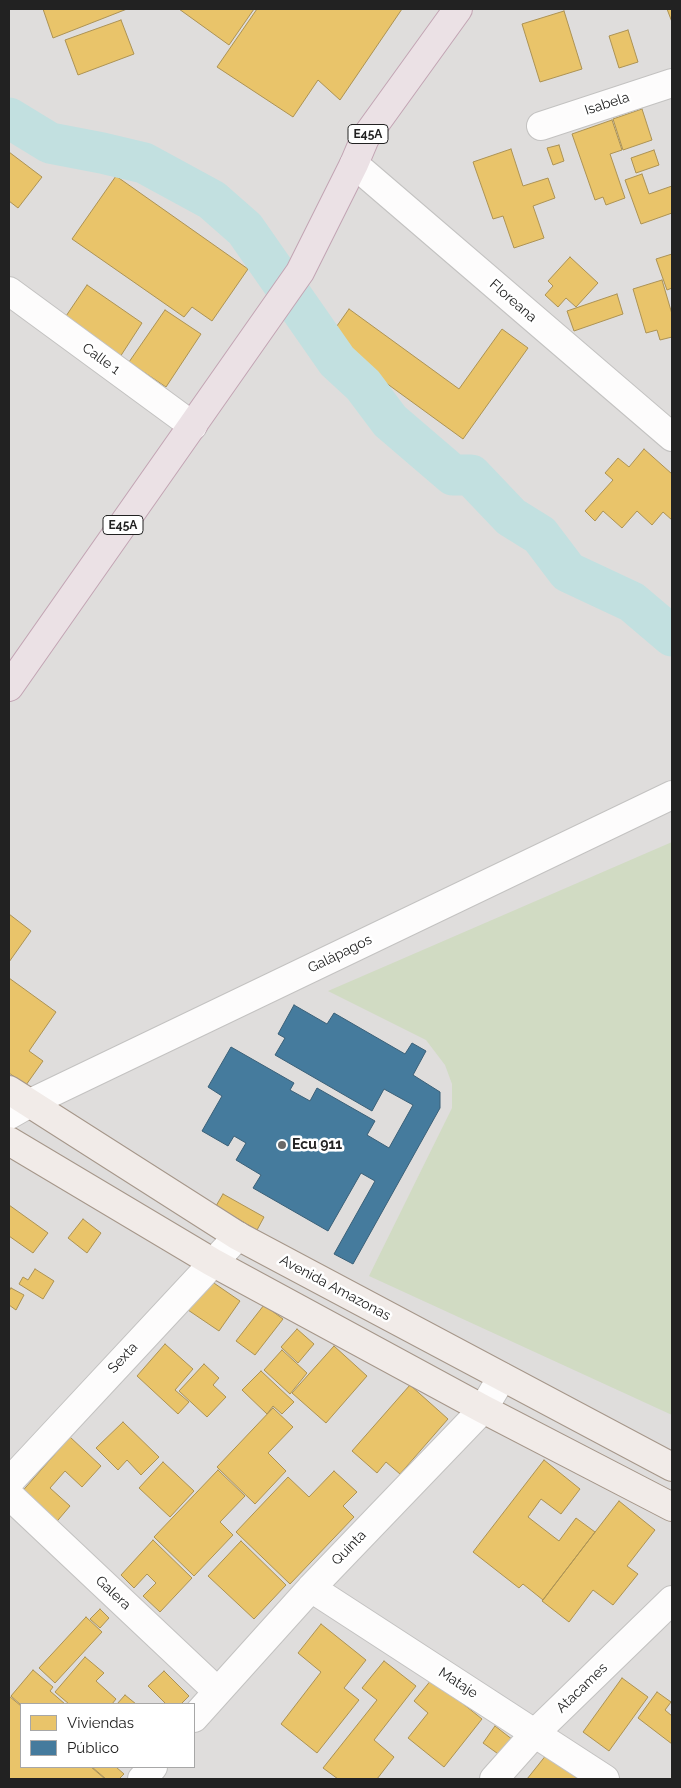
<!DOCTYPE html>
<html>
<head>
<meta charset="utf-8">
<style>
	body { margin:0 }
	#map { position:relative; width:681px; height:1788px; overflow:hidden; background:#f0edeb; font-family:Raleway,sans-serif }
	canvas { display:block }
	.frame { position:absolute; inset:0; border:10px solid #222; pointer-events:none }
	.legend { position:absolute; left:20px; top:1703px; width:175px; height:65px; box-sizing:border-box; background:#fff; border:1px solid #a7a7a7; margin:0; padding:6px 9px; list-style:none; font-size:15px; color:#222 }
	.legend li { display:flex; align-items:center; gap:10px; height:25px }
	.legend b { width:25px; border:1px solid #a7a7a7 }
</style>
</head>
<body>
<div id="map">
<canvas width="681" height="1788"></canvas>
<div class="frame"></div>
<ul class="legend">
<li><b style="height:14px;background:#e9c46a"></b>Viviendas</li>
<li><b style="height:14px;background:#457b9d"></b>Público</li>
</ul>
</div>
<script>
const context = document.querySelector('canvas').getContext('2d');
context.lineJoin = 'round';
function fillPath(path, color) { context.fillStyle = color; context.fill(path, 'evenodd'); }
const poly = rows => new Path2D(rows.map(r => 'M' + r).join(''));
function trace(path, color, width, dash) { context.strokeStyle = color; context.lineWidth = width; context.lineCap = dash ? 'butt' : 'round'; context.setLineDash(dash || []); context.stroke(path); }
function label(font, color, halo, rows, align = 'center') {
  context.font = font + ' Raleway,sans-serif'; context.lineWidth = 5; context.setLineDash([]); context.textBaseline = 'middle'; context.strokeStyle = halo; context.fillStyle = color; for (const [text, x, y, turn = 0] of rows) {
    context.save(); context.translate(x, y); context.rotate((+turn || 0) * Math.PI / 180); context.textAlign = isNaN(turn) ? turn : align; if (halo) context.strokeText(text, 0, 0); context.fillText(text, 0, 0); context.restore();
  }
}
fillPath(poly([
	[9,9,672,9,672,1779,9,1779],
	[21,1704,194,1704,194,1767,21,1767]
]), '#dfdddc');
fillPath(poly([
	[672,842,672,1415,369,1276,452,1108,452,1084,445,1065,426,1040,328,991]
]), '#d1dbc3');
const homes = poly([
	[43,9,127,9,53,38,43,9],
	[179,9,254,9,229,45,179,9],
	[257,9,402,9,340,100,318,80,293,117,217,67,257,9],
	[667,9,672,9,672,22,667,9],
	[564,11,582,69,540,82,522,24,564,11],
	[121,20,134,54,78,75,65,40,121,20],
	[628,30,638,62,619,68,609,36,628,30],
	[642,109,652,140,623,150,613,119,642,109],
	[612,120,622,150,610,154,625,198,606,205,603,197,595,200,572,134,612,120],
	[559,145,564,161,553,165,547,148,559,145],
	[511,149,523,186,548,178,555,198,533,206,544,238,514,248,503,216,493,219,473,162,511,149],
	[654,150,659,165,636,173,631,158,654,150],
	[9,152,42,177,18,208,9,201,9,152],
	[642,174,649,194,672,186,672,213,641,224,625,180,642,174],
	[116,176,248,269,212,321,192,307,184,317,72,239,116,176],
	[672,254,672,288,667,290,656,259,672,254],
	[570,257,598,283,576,307,566,298,558,307,545,295,553,286,548,281,570,257],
	[662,280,672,314,672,337,660,340,657,330,646,333,633,289,662,280],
	[87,285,142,323,120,357,64,319,87,285],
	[617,294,623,314,574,331,567,311,617,294],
	[349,309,459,389,502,329,528,348,463,439,327,340,349,309],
	[165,310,201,334,166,387,129,362,165,310],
	[644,449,672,474,672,520,663,512,652,525,637,511,622,528,603,511,595,521,585,511,613,480,605,473,618,458,629,467,644,449],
	[9,914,31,931,9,962,9,914],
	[9,978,56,1012,29,1051,43,1061,26,1085,9,1073,9,978],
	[223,1194,264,1217,257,1230,216,1206,223,1194],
	[9,1205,48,1233,33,1253,9,1236,9,1205],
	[83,1219,101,1233,87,1253,68,1238,83,1219],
	[35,1269,54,1281,43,1299,19,1284,23,1277,28,1280,35,1269],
	[208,1279,240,1301,219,1331,188,1310,208,1279],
	[11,1288,24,1295,16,1310,9,1305,9,1291,11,1288],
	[264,1305,283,1319,255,1355,236,1341,264,1305],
	[297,1329,314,1344,298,1363,281,1347,297,1329],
	[165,1344,193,1369,175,1390,189,1402,178,1414,137,1376,165,1344],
	[334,1346,367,1376,326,1423,292,1393,334,1346],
	[282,1350,307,1373,290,1394,264,1370,282,1350],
	[204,1364,219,1378,213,1385,226,1397,207,1417,179,1391,204,1364],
	[261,1371,294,1402,282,1414,273,1406,267,1414,242,1390,261,1371],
	[410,1385,448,1419,400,1474,386,1462,377,1473,352,1451,410,1385],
	[273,1408,293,1427,268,1453,286,1471,255,1504,217,1467,273,1408],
	[123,1422,159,1457,141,1475,127,1460,118,1470,96,1448,123,1422],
	[70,1437,101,1466,82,1487,65,1471,50,1488,70,1506,53,1526,19,1495,70,1437],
	[544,1460,580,1489,561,1514,541,1499,528,1517,559,1541,576,1518,595,1532,543,1600,523,1584,519,1588,473,1552,544,1460],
	[163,1462,194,1491,170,1517,139,1488,163,1462],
	[218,1470,245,1496,220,1522,233,1535,194,1576,154,1537,218,1470],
	[334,1471,357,1492,343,1506,354,1517,290,1584,236,1532,288,1477,309,1497,334,1471],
	[619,1501,655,1530,627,1566,638,1574,613,1605,593,1590,569,1622,542,1601,619,1501],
	[153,1540,192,1578,160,1612,143,1596,156,1583,147,1574,134,1588,121,1575,153,1540],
	[241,1541,286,1585,254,1619,208,1576,241,1541],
	[100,1609,109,1618,100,1628,90,1619,100,1609],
	[86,1617,102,1632,55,1683,39,1668,86,1617],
	[321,1624,366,1660,344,1688,359,1700,317,1753,281,1724,321,1672,298,1653,321,1624],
	[85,1657,104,1673,96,1681,116,1699,112,1704,69,1704,55,1692,85,1657],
	[384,1661,416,1686,374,1740,394,1757,377,1779,338,1779,323,1768,377,1700,362,1688,384,1661],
	[33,1670,53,1687,50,1691,65,1704,21,1705,11,1696,33,1670],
	[164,1671,189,1696,181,1704,166,1704,148,1686,164,1671],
	[622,1678,648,1697,609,1751,583,1732,622,1678],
	[432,1679,482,1719,444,1767,408,1738,428,1713,414,1701,432,1679],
	[657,1692,671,1702,665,1710,672,1716,672,1744,638,1718,657,1692],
	[125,1695,136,1704,117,1704,125,1695],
	[9,1696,21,1706,21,1767,91,1767,105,1779,9,1779,9,1696],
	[495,1726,513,1740,501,1756,483,1743,495,1726],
	[547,1754,578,1779,527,1779,547,1754],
	[92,1767,116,1767,124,1774,119,1779,106,1779,92,1767]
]);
fillPath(homes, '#e9c46a');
trace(homes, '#ad9354', 1);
const public = poly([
	[294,1005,327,1024,334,1013,405,1054,412,1043,426,1051,413,1075,440,1092,440,1108,353,1264,334,1254,375,1181,361,1173,328,1231,253,1188,261,1175,236,1160,246,1143,234,1136,228,1146,202,1131,222,1096,208,1087,231,1047,294,1083,290,1090,310,1101,317,1088,375,1121,367,1135,389,1148,413,1105,384,1089,372,1111,275,1055,285,1038,278,1034,294,1005]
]);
fillPath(public, '#457b9d');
trace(public, '#3a6078', 1);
trace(poly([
	[9,118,50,143,102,153,144,163,212,200,245,229,337,361,363,385,390,421,453,475,471,475,511,517,540,535,568,572,632,602,672,636]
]), '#c2e0e0', 41);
const minor = poly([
	[541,126,672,83],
	[354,164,672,437],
	[9,291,193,426],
	[9,1115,30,1103,672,795],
	[9,1482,238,1236],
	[9,1495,217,1691],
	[311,1588,605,1779],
	[194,1718,311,1588,483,1409,502,1377],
	[142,1779,153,1767],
	[494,1779,535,1733,672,1600]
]);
const major = poly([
	[9,1090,238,1236,672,1467],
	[9,1141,212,1262,483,1409,672,1507]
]);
const highway = poly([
	[9,687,300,272,354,164,365,138,458,9]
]);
trace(minor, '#c3c2c1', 30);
trace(major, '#a59689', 30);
trace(highway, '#c2a4b3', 30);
trace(minor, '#fdfcfc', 28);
trace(major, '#f1ebe8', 28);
trace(highway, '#ebe1e5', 28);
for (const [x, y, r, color] of [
	[282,1145,5,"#6a6968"]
]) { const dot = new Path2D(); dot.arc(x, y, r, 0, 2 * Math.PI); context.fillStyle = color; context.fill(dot); trace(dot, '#fff', 2); }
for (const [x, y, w] of [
	[368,134,40],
	[123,525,40]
]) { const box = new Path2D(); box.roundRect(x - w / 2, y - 9.5, w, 19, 4); context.fillStyle = '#fff'; context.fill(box); trace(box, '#222', 1); }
label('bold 12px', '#222', null, [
	["E45A",368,134],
	["E45A",123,525]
]);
label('14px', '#222', '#fff', [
	["Isabela",607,104,-18],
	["Floreana",513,301,41],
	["Calle 1",101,359,36],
	["Galápagos",340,954,-26],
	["Avenida Amazonas",335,1288,28],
	["Sexta",123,1358,-47],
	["Quinta",349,1548,-46],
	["Galera",113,1593,43],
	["Mataje",458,1683,33],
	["Atacames",582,1688,-44]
]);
label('bold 14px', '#222', '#fff', [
	["Ecu 911",292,1145]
], 'left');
</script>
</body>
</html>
